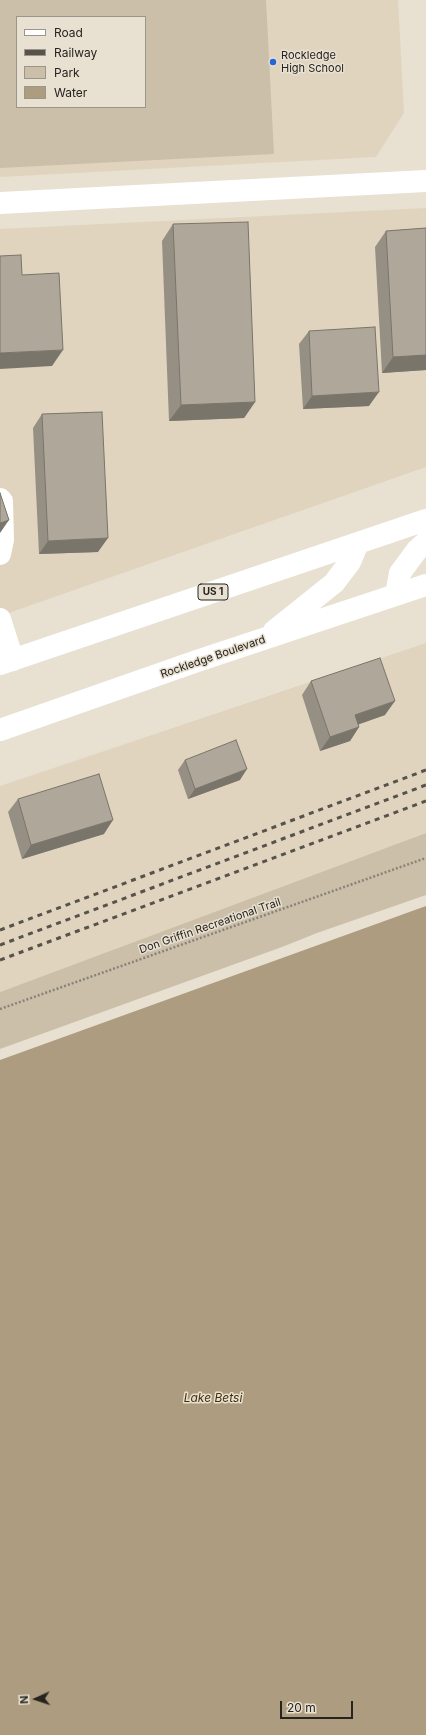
<!DOCTYPE html>
<html>
<head>
<meta charset="utf-8">
<style>
	body { margin:0 }
	#map { position:relative; width:426px; height:1735px; overflow:hidden; background:#e8e0d1; font-family:Inter,sans-serif }
	canvas { display:block }
	.legend { position:absolute; left:16px; top:16px; width:130px; height:92px; box-sizing:border-box; background:#e8e0d1; border:1px solid #9b958a; margin:0; padding:5px 7px; list-style:none; font-size:12px; color:#27241f }
	.legend li { display:flex; align-items:center; gap:8px; height:20px }
	.legend b { width:20px; border:1px solid #9b958a }
	.north { position:absolute; left:16px; top:1679px; width:40px; height:40px; -webkit-text-stroke:3px #e8e0d1; paint-order:stroke; rotate:267deg; font-size:11px; font-weight:700; line-height:16px; text-align:center; color:#27241f }
	.north::after { content:''; display:block; margin:auto; width:14px; height:18px; background:#27241f; clip-path:polygon(50% 0,100% 100%,50% 72%,0 100%) }
	.scale { position:absolute; left:280px; top:1701px; width:73px; height:18px; box-sizing:border-box; border:2px solid #27241f; border-top:0; padding-left:5px; font-size:12px; line-height:14px; white-space:nowrap; color:#27241f; -webkit-text-stroke:3px #e8e0d1; paint-order:stroke }
</style>
</head>
<body>
<div id="map">
<canvas width="426" height="1735"></canvas>
<ul class="legend">
<li><b style="height:5px;background:#fff"></b>Road</li>
<li><b style="height:5px;background:#57534b"></b>Railway</li>
<li><b style="height:11px;background:#ccbfa9"></b>Park</li>
<li><b style="height:11px;background:#ad9c7f"></b>Water</li>
</ul>
<div class="north">N</div>
<div class="scale">20 m</div>
</div>
<script>
const context = document.querySelector('canvas').getContext('2d');
context.lineJoin = 'round';
function fillPath(path, color) { context.fillStyle = color; context.fill(path, 'evenodd'); }
const poly = rows => new Path2D(rows.map(r => 'M' + r).join(''));
function trace(path, color, width, dash) { context.strokeStyle = color; context.lineWidth = width; context.lineCap = dash ? 'butt' : 'round'; context.setLineDash(dash || []); context.stroke(path); }
function label(font, color, halo, rows, align = 'center') {
  context.font = font + ' Inter,sans-serif'; context.lineWidth = 3; context.setLineDash([]); context.textBaseline = 'middle'; context.strokeStyle = halo; context.fillStyle = color; for (const [text, x, y, turn = 0] of rows) {
    context.save(); context.translate(x, y); context.rotate((+turn || 0) * Math.PI / 180); context.textAlign = isNaN(turn) ? turn : align; if (halo) context.strokeText(text, 0, 0); context.fillText(text, 0, 0); context.restore();
  }
}
fillPath(poly([
	[0,0,398,0,404,113,376,157,0,177],
	[17,17,145,17,145,107,17,107],
	[426,208,426,467,0,616,0,229],
	[426,643,426,833,0,992,0,786]
]), '#e1d4bf');
fillPath(poly([
	[0,0,266,0,274,154,0,168],
	[17,17,145,17,145,107,17,107],
	[426,833,426,895,317,933,282,947,0,1049,0,992]
]), '#ccbfa9');
fillPath(poly([
	[426,906,426,1735,0,1735,0,1060]
]), '#ad9c7f');
trace(poly([
	[0,1009,426,858]
]), '#888379', 2.5, [2, 2]);
trace(poly([
	[0,203,426,181],
	[0,499,2,501,3,540,0,554],
	[0,619,13,660]
]), '#fff', 22);
trace(poly([
	[396,595,400,573,417,550,426,542],
	[274,631,334,583,350,562,358,543],
	[0,664,426,520],
	[0,730,197,661,426,585]
]), '#fff', 22);
trace(poly([
	[0,930,426,770],
	[0,945,426,785],
	[0,960,426,801]
]), '#57534b', 3, [5, 5]);
fillPath(poly([
	[173,224,255,402,244,418,169,421,162,241],
	[426,228,426,370,382,373,375,247,386,231],
	[309,331,369,406,303,409,299,344],
	[42,414,98,552,39,554,33,428],
	[311,681,385,715,358,724,359,727,350,741,320,751,302,695],
	[185,760,240,780,188,799,178,770],
	[18,799,104,834,22,859,8,812]
]), '#969084');
fillPath(poly([
	[63,350,52,366,0,369,0,353],
	[426,355,426,370,382,373,393,357],
	[379,392,369,406,303,409,312,396],
	[255,402,244,418,169,421,181,405],
	[9,520,0,533,0,523],
	[108,538,98,552,39,554,48,541],
	[395,701,385,715,346,729,355,715],
	[359,727,350,741,320,751,330,737],
	[247,769,240,780,188,799,195,789],
	[113,820,104,834,22,859,31,845]
]), '#7a756b');
const building = poly([
	[248,222,255,402,181,405,173,224,248,222],
	[426,228,426,355,393,357,386,231,426,228],
	[21,255,22,275,59,273,63,350,0,353,0,256,21,255],
	[375,327,379,392,312,396,309,331,375,327],
	[102,412,108,538,48,541,42,414,102,412],
	[0,493,9,520,0,523,0,493],
	[380,658,395,701,355,715,359,727,330,737,311,681,380,658],
	[236,740,247,769,195,789,185,760,236,740],
	[99,774,113,820,31,845,18,799,99,774]
]);
fillPath(building, '#afa799');
trace(building, '#7a756b', 1);
for (const [x, y, r, color] of [
	[273,62,4,"#2765d2"]
]) { const dot = new Path2D(); dot.arc(x, y, r, 0, 2 * Math.PI); context.fillStyle = color; context.fill(dot); trace(dot, '#e8e0d1', 1.5); }
for (const [x, y, w] of [
	[213,592,30]
]) { const box = new Path2D(); box.roundRect(x - w / 2, y - 8, w, 16, 3); context.fillStyle = '#e8e0d1'; context.fill(box); trace(box, '#27241f', 1); }
label('bold 10px', '#27241f', null, [
	["US 1",213,592]
]);
label('11px', '#27241f', '#e8e0d1', [
	["Rockledge",281,56],
	["High School",281,69]
], 'left');
label('11px', '#27241f', '#e8e0d1', [
	["Rockledge Boulevard",213,657,-19],
	["Don Griffin Recreational Trail",210,926,-19]
]);
label('italic 12px', '#422f07', '#e8e0d1', [
	["Lake Betsi",213,1398]
]);
</script>
</body>
</html>
